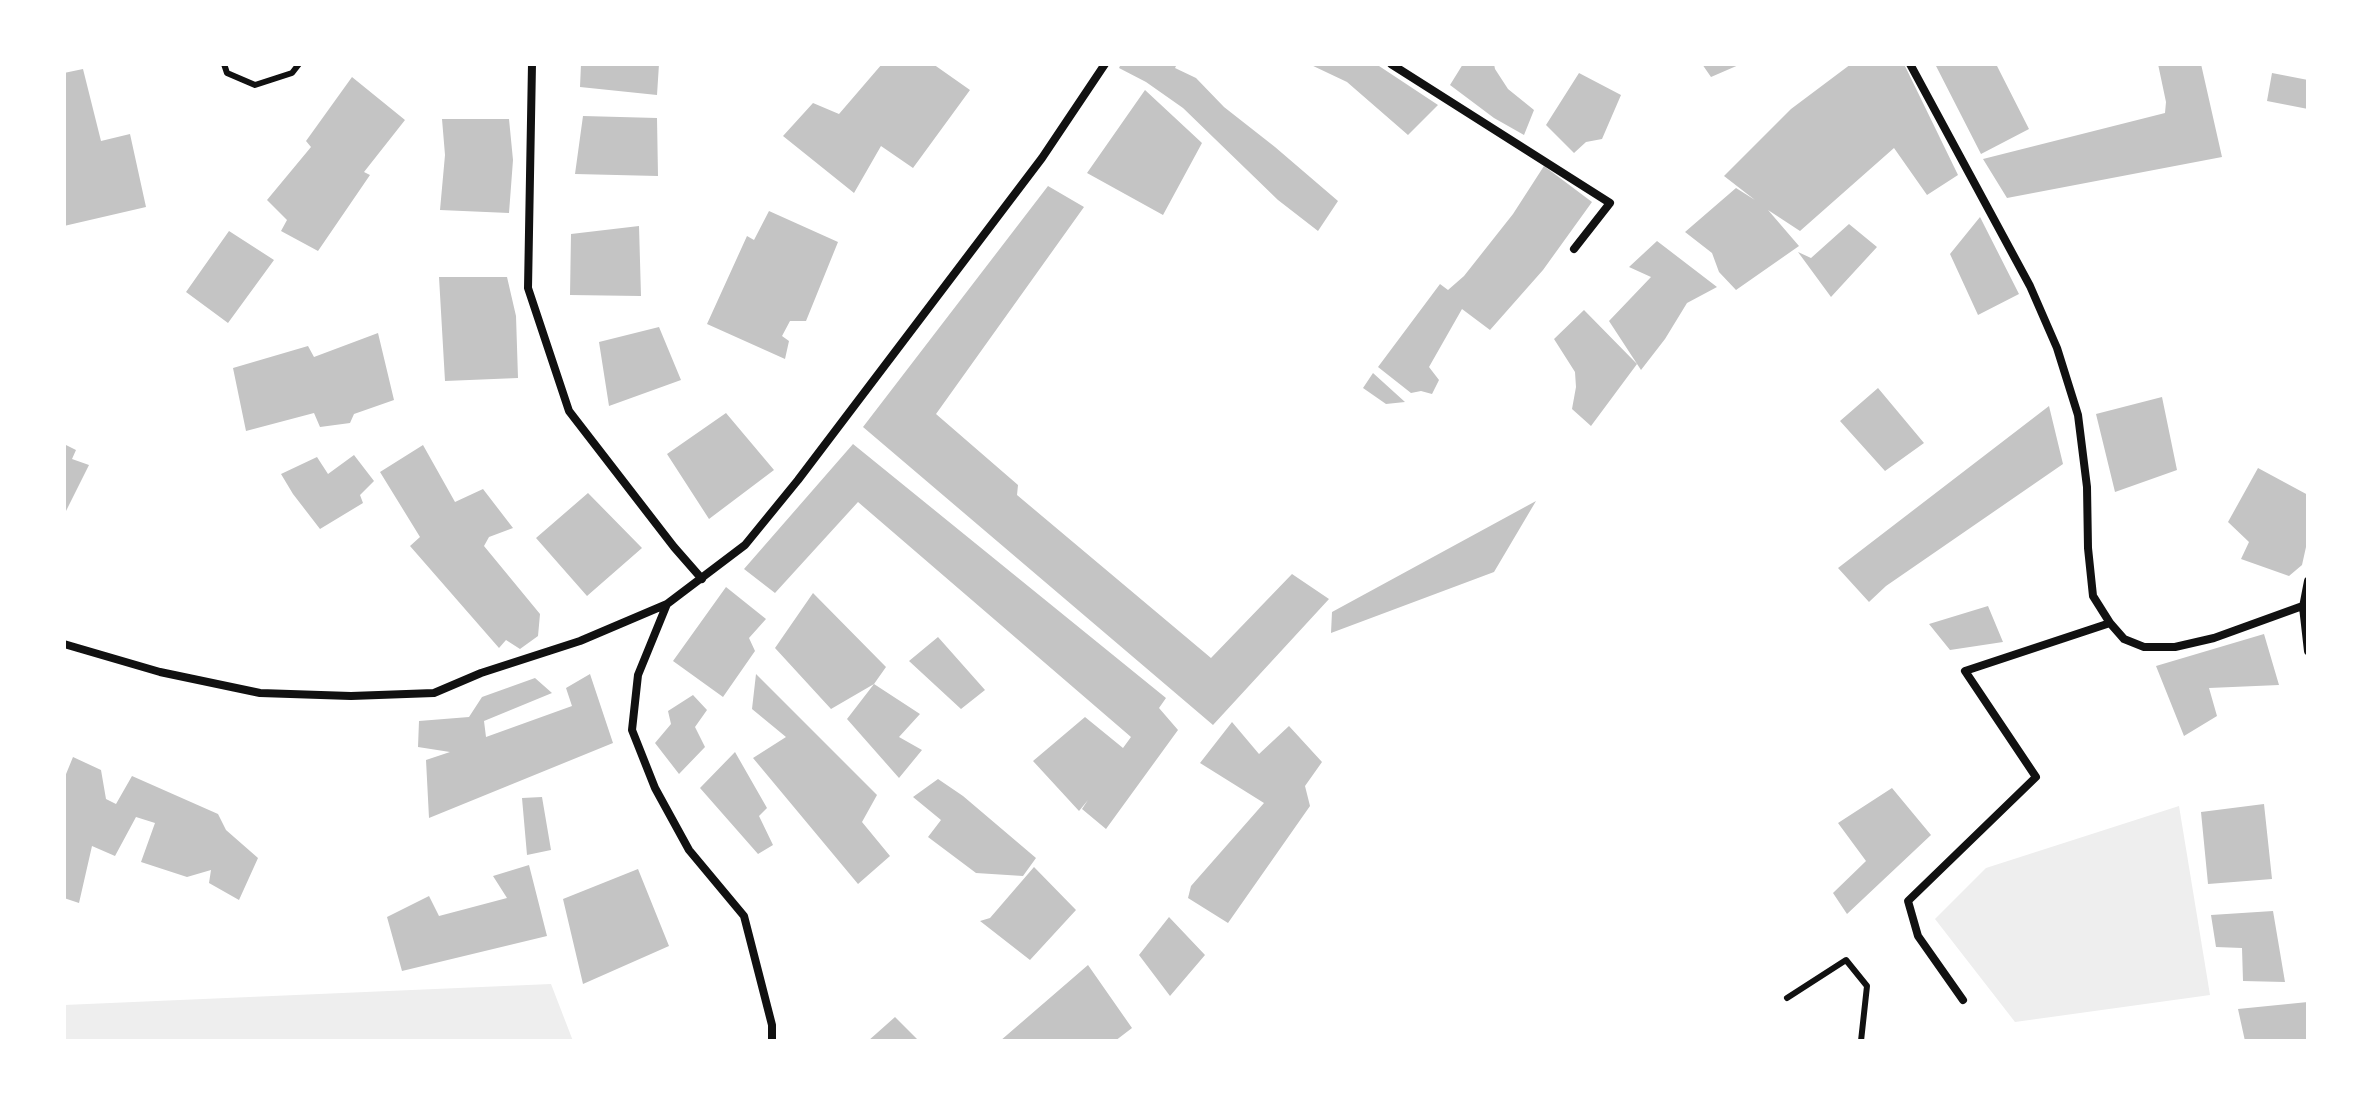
<!DOCTYPE html>
<html>
<head>
<meta charset="utf-8">
<style>
	body { margin:0 }
	#map { position:relative; width:2372px; height:1105px; overflow:hidden; background:#fff; font-family:"DM Sans",sans-serif }
	canvas { display:block }
	.frame { position:absolute; inset:0; border:66px solid #fff; pointer-events:none }
</style>
</head>
<body>
<div id="map">
<canvas width="2372" height="1105"></canvas>
<div class="frame"></div>
</div>
<script>
const context = document.querySelector('canvas').getContext('2d');
context.lineJoin = 'round';
function fillPath(path, color) { context.fillStyle = color; context.fill(path, 'evenodd'); }
const poly = rows => new Path2D(rows.map(r => 'M' + r).join(''));
function trace(path, color, width, dash) { context.strokeStyle = color; context.lineWidth = width; context.lineCap = dash ? 'butt' : 'round'; context.setLineDash(dash || []); context.stroke(path); }
fillPath(poly([
	[2179,806,2210,995,2015,1022,1935,919,1986,868],
	[551,984,573,1041,64,1041,64,1005]
]), '#eee');
fillPath(poly([
	[581,64,659,64,657,95,580,87],
	[882,64,933,64,970,90,913,168,881,146,854,193,783,136,813,103,839,114],
	[1121,64,1177,64,1175,68,1196,78,1224,107,1275,147,1338,201,1318,231,1278,200,1183,108,1146,82,1119,68],
	[1309,64,1376,64,1438,105,1408,135,1347,82],
	[1463,64,1494,64,1495,69,1508,89,1534,110,1524,135,1494,118,1450,85],
	[1702,64,1741,64,1711,77],
	[1851,64,1904,64,1958,175,1927,195,1894,148,1800,231,1768,210,1799,246,1736,290,1719,272,1712,253,1685,232,1736,188,1755,200,1724,176,1791,109],
	[1935,64,1996,64,2029,129,1981,154],
	[2158,64,2201,64,2222,157,2007,198,1983,159,2165,113,2166,102],
	[83,69,101,141,130,134,146,207,64,226,64,73],
	[1579,73,1621,95,1602,139,1586,142,1574,153,1546,125],
	[2272,73,2308,80,2308,109,2267,101],
	[352,77,405,120,364,172,370,175,318,251,281,231,287,220,267,200,311,147,306,141],
	[1145,90,1202,143,1163,215,1087,173],
	[583,116,657,118,658,176,575,174],
	[442,119,509,119,513,160,509,213,440,210,445,155],
	[1544,166,1592,202,1543,270,1490,330,1462,309,1429,367,1439,380,1432,394,1421,391,1411,393,1378,367,1440,284,1448,290,1464,276,1513,214],
	[1048,186,1084,207,936,414,1018,485,1017,495,1211,658,1292,574,1329,599,1213,725,863,427],
	[769,211,838,242,806,321,790,321,782,336,789,341,785,359,707,324,747,236,754,240],
	[1980,217,2019,294,1978,315,1950,254],
	[1849,224,1877,247,1831,297,1798,252,1811,258],
	[639,226,641,296,570,295,571,234],
	[229,231,274,260,228,323,186,292],
	[1657,241,1717,287,1687,303,1665,339,1641,370,1609,321,1651,277,1629,267],
	[439,277,507,277,516,316,518,378,445,381],
	[1584,310,1637,364,1591,426,1572,409,1576,387,1575,372,1554,339],
	[659,327,681,380,609,406,599,342],
	[378,333,394,400,354,414,350,423,320,427,314,413,246,431,233,368,308,346,314,357],
	[1373,373,1405,402,1386,404,1363,388],
	[1878,388,1924,443,1885,471,1840,421],
	[2162,397,2177,470,2115,492,2096,414],
	[2049,406,2063,464,1886,586,1869,602,1838,568],
	[726,413,774,470,709,519,667,454],
	[64,444,76,450,72,459,89,465,64,515],
	[853,444,1166,698,1159,708,1178,730,1106,829,1082,809,1088,800,1079,811,1033,761,1085,717,1123,748,1131,737,858,502,775,593,744,569],
	[423,445,455,502,483,489,513,528,489,537,484,546,540,614,538,636,520,649,506,640,499,648,410,546,420,537,380,472],
	[354,455,374,481,360,495,363,503,320,529,293,494,281,474,317,457,328,474],
	[2258,468,2308,495,2308,538,2302,565,2289,576,2241,559,2249,542,2228,522],
	[588,493,642,548,587,596,536,538],
	[1536,501,1494,572,1331,633,1332,612],
	[726,587,766,619,749,638,755,651,723,697,673,661],
	[813,593,886,667,874,684,831,709,775,648],
	[1988,606,2003,642,1950,650,1929,624],
	[2264,634,2279,685,2209,688,2217,716,2184,736,2156,666],
	[938,637,985,690,961,709,909,661],
	[590,674,613,743,429,818,426,760,450,752,418,747,419,721,469,717,482,697,535,678,552,693,484,721,486,737,572,706,566,688],
	[756,674,877,795,862,822,890,856,858,884,753,758,786,737,752,709],
	[874,684,920,714,899,737,922,750,899,778,847,719],
	[693,695,707,710,695,727,705,747,679,774,655,743,671,724,668,711],
	[1232,722,1259,754,1289,726,1322,762,1305,786,1310,806,1228,923,1188,898,1191,886,1264,803,1200,763],
	[735,752,767,808,759,816,773,845,758,854,700,788],
	[73,757,101,770,106,799,116,804,132,776,218,814,226,830,258,858,239,900,209,883,211,870,187,877,141,862,155,823,136,817,115,856,92,846,79,903,64,898,64,779],
	[938,779,963,796,1036,858,1023,876,976,873,928,837,941,820,913,797],
	[1892,788,1931,835,1847,914,1833,893,1866,861,1838,823],
	[542,797,551,850,527,855,522,798],
	[2264,804,2272,879,2208,884,2201,812],
	[529,865,547,936,402,971,387,917,429,896,439,916,507,898,493,876],
	[1034,867,1076,910,1030,960,980,921,990,918],
	[638,869,669,946,583,984,563,899],
	[2273,911,2285,982,2243,981,2242,948,2216,947,2211,915],
	[1169,917,1205,955,1170,996,1139,955],
	[1088,965,1132,1028,1115,1041,1000,1041],
	[2308,1002,2308,1041,2245,1041,2238,1009],
	[895,1017,919,1041,868,1041]
]), '#c4c4c4');
trace(poly([
	[224,64,227,73,255,85,292,73,299,64],
	[1787,998,1846,960,1867,986,1861,1041]
]), '#111', 6);
trace(poly([
	[532,64,528,288,569,411,674,547,702,579],
	[1391,64,1610,203,1574,249],
	[1910,64,2030,286,2057,348,2078,415,2087,487,2088,548,2093,596,2110,623,2124,639,2144,647,2175,647,2214,638,2308,604],
	[2308,581,2303,607,2308,651],
	[667,604,638,675,632,730,655,788,689,850,744,916,772,1025,772,1041],
	[64,644,160,672,260,693,351,696,434,693,481,673,580,641,667,604,745,545,798,480,1042,158,1105,64],
	[1963,1000,1918,936,1908,901,2036,777,1965,671,2110,623]
]), '#111', 8);
</script>
</body>
</html>
